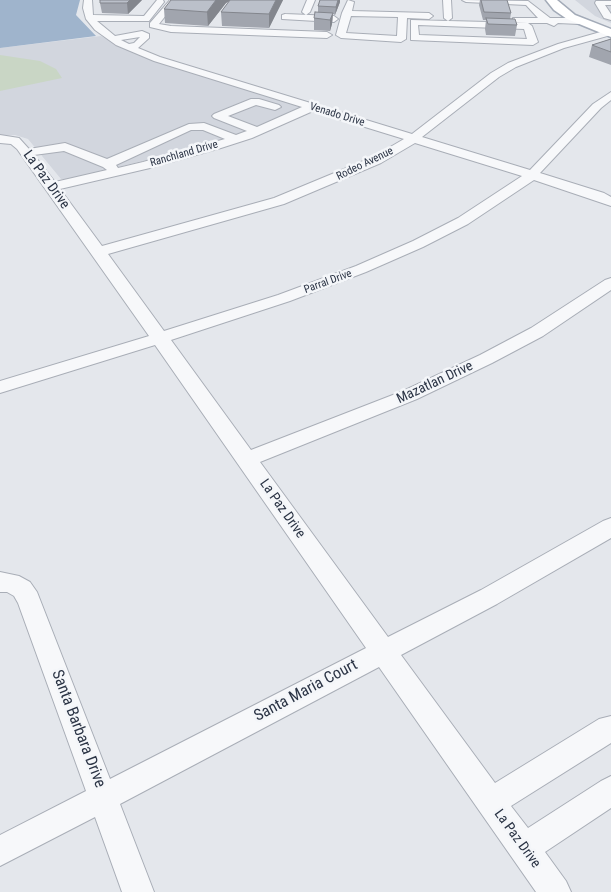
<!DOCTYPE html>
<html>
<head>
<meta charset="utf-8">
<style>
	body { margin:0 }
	canvas { display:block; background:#e4e7ec }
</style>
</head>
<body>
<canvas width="611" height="892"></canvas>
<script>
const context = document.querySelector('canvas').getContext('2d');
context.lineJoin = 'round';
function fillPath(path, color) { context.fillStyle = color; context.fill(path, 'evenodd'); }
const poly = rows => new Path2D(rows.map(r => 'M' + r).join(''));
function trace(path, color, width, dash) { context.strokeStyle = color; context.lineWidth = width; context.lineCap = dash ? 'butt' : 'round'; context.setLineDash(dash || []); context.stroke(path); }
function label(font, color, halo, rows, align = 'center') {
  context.font = font + ' "Roboto Condensed",sans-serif'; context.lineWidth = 5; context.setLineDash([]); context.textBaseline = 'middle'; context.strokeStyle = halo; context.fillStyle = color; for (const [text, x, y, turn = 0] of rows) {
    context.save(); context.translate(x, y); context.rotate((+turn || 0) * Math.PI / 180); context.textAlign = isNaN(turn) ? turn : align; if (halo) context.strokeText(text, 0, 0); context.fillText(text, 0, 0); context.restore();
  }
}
fillPath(poly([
	[575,0,611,0,611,23,595,16],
	[101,36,136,54,303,107,244,132,191,149,69,179,61,179,28,139,15,135,0,136,0,48]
]), '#d2d6de');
fillPath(poly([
	[0,55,40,61,56,69,62,78,0,91]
]), '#c9d6c5');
fillPath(poly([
	[0,0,80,0,76,15,96,36,0,48]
]), '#9fb4cc');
const minor = poly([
	[84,0,92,0,93,15,144,16,157,0,163,0,164,2,149,21,97,21,115,36,142,31,149,34,149,38,138,48,160,57,412,134,491,73,508,63,558,44,611,29,611,35,564,48,516,67,499,77,422,137,530,170,593,104,611,92,611,100,601,108,540,173,604,193,611,197,611,206,534,180,468,224,423,247,366,272,290,301,171,340,251,450,403,391,480,355,531,328,605,280,611,278,611,290,543,336,492,363,417,399,260,462,388,637,481,590,603,521,611,518,611,538,497,604,401,655,495,783,599,719,611,716,611,743,511,806,528,828,601,781,611,776,611,808,545,852,566,881,571,892,536,892,379,667,120,804,154,892,122,892,95,817,0,866,0,835,86,791,18,603,14,596,7,592,0,592,0,572,19,576,30,582,37,592,110,779,366,648,155,345,0,393,0,381,149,336,17,149,11,144,0,143,0,135,19,138,29,149,65,143,107,159,189,124,204,123,236,135,244,132,247,131,214,118,212,116,214,114,251,99,259,99,279,105,281,107,275,110,256,105,228,116,257,127,302,107,154,61,116,45,95,30,86,19,83,8,84,0],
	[140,37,134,43,129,44,121,40,140,37],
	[313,111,404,139,373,157,274,198,102,246,60,189,150,168,221,148,252,138,313,111],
	[191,130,203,130,225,139,143,162,118,168,116,165,191,130],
	[415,143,522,176,458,218,413,241,356,266,278,295,164,331,108,254,284,204,381,163,415,143],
	[64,151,103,167,107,170,55,182,34,155,64,151],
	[170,0,178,0,159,24,171,26,327,32,332,35,327,38,171,32,150,27,150,23,170,0],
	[307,0,315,0,310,12,306,15,302,12,307,0],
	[348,0,354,2,352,11,429,13,433,16,429,19,407,18,406,39,401,42,341,38,336,35,342,13,348,0],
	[351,16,398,17,397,36,346,33,351,16],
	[443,0,451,0,452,18,448,21,528,23,532,26,538,42,533,45,411,40,411,20,448,21,444,18,443,0],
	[418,25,524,29,527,39,419,35,418,25],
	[462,0,528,1,550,18,579,18,583,21,579,24,558,23,554,26,547,23,516,23,513,22,513,18,538,18,526,5,466,2,462,0],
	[596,1,611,1,611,5,605,5,611,14,611,20,604,18,595,3,596,1],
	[285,14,334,16,338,19,334,22,282,19,282,15,285,14]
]);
const major = poly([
	[546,0,557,0,575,15,611,29,611,37,567,19,554,10,546,0]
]);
trace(minor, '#a9aeb7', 2);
trace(major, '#a3abb8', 3);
fillPath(minor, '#f7f8fa');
fillPath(major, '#fff');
fillPath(poly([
	[142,0,128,14,102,13,100,3],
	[171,0,283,0,269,28,222,26,221,12,229,2,226,3,208,26,165,23,164,9],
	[480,0,507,0,511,13,510,19,517,25,515,36,486,35,485,29,486,20,483,20,479,5],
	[340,2,335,15,333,14,332,24,330,31,314,30,314,18,318,12,318,6],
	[611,39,611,65,589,57,592,45]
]), '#a1a5ae');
fillPath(poly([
	[130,0,142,0,128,14,127,3],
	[216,0,229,0,229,1,226,3,208,26,207,12],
	[276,0,283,0,269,28,269,14],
	[338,0,340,0,340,2,335,15,336,7],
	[333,13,332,24,330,31,330,20]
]), '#83868d');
const building = poly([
	[100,0,130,0,127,3,100,3,100,0],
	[171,0,216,0,207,12,164,9,171,0],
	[230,0,276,0,269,14,221,12,230,0],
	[320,0,338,0,336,7,318,6,320,0],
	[481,0,507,0,511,13,484,12,481,0],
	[315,12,333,13,330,20,314,18,315,12],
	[486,18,515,19,517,25,488,24,486,18],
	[611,39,611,52,592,45,611,39]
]);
fillPath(building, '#bbc0ca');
trace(building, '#83868d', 1);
label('11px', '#2b3445', '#f4f6f9', [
	["Venado Drive",337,115,17],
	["Ranchland Drive",184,154,-16],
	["Rodeo Avenue",365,164,-26],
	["Parral Drive",328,282,-20]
]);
label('14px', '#2b3445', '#f4f6f9', [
	["La Paz Drive",46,180,54],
	["Mazatlan Drive",435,383,-25],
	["La Paz Drive",282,509,55],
	["La Paz Drive",517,839,54]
]);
label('16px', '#2b3445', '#f4f6f9', [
	["Santa Maria Court",306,691,-28],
	["Santa Barbara Drive",78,729,69]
]);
</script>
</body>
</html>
